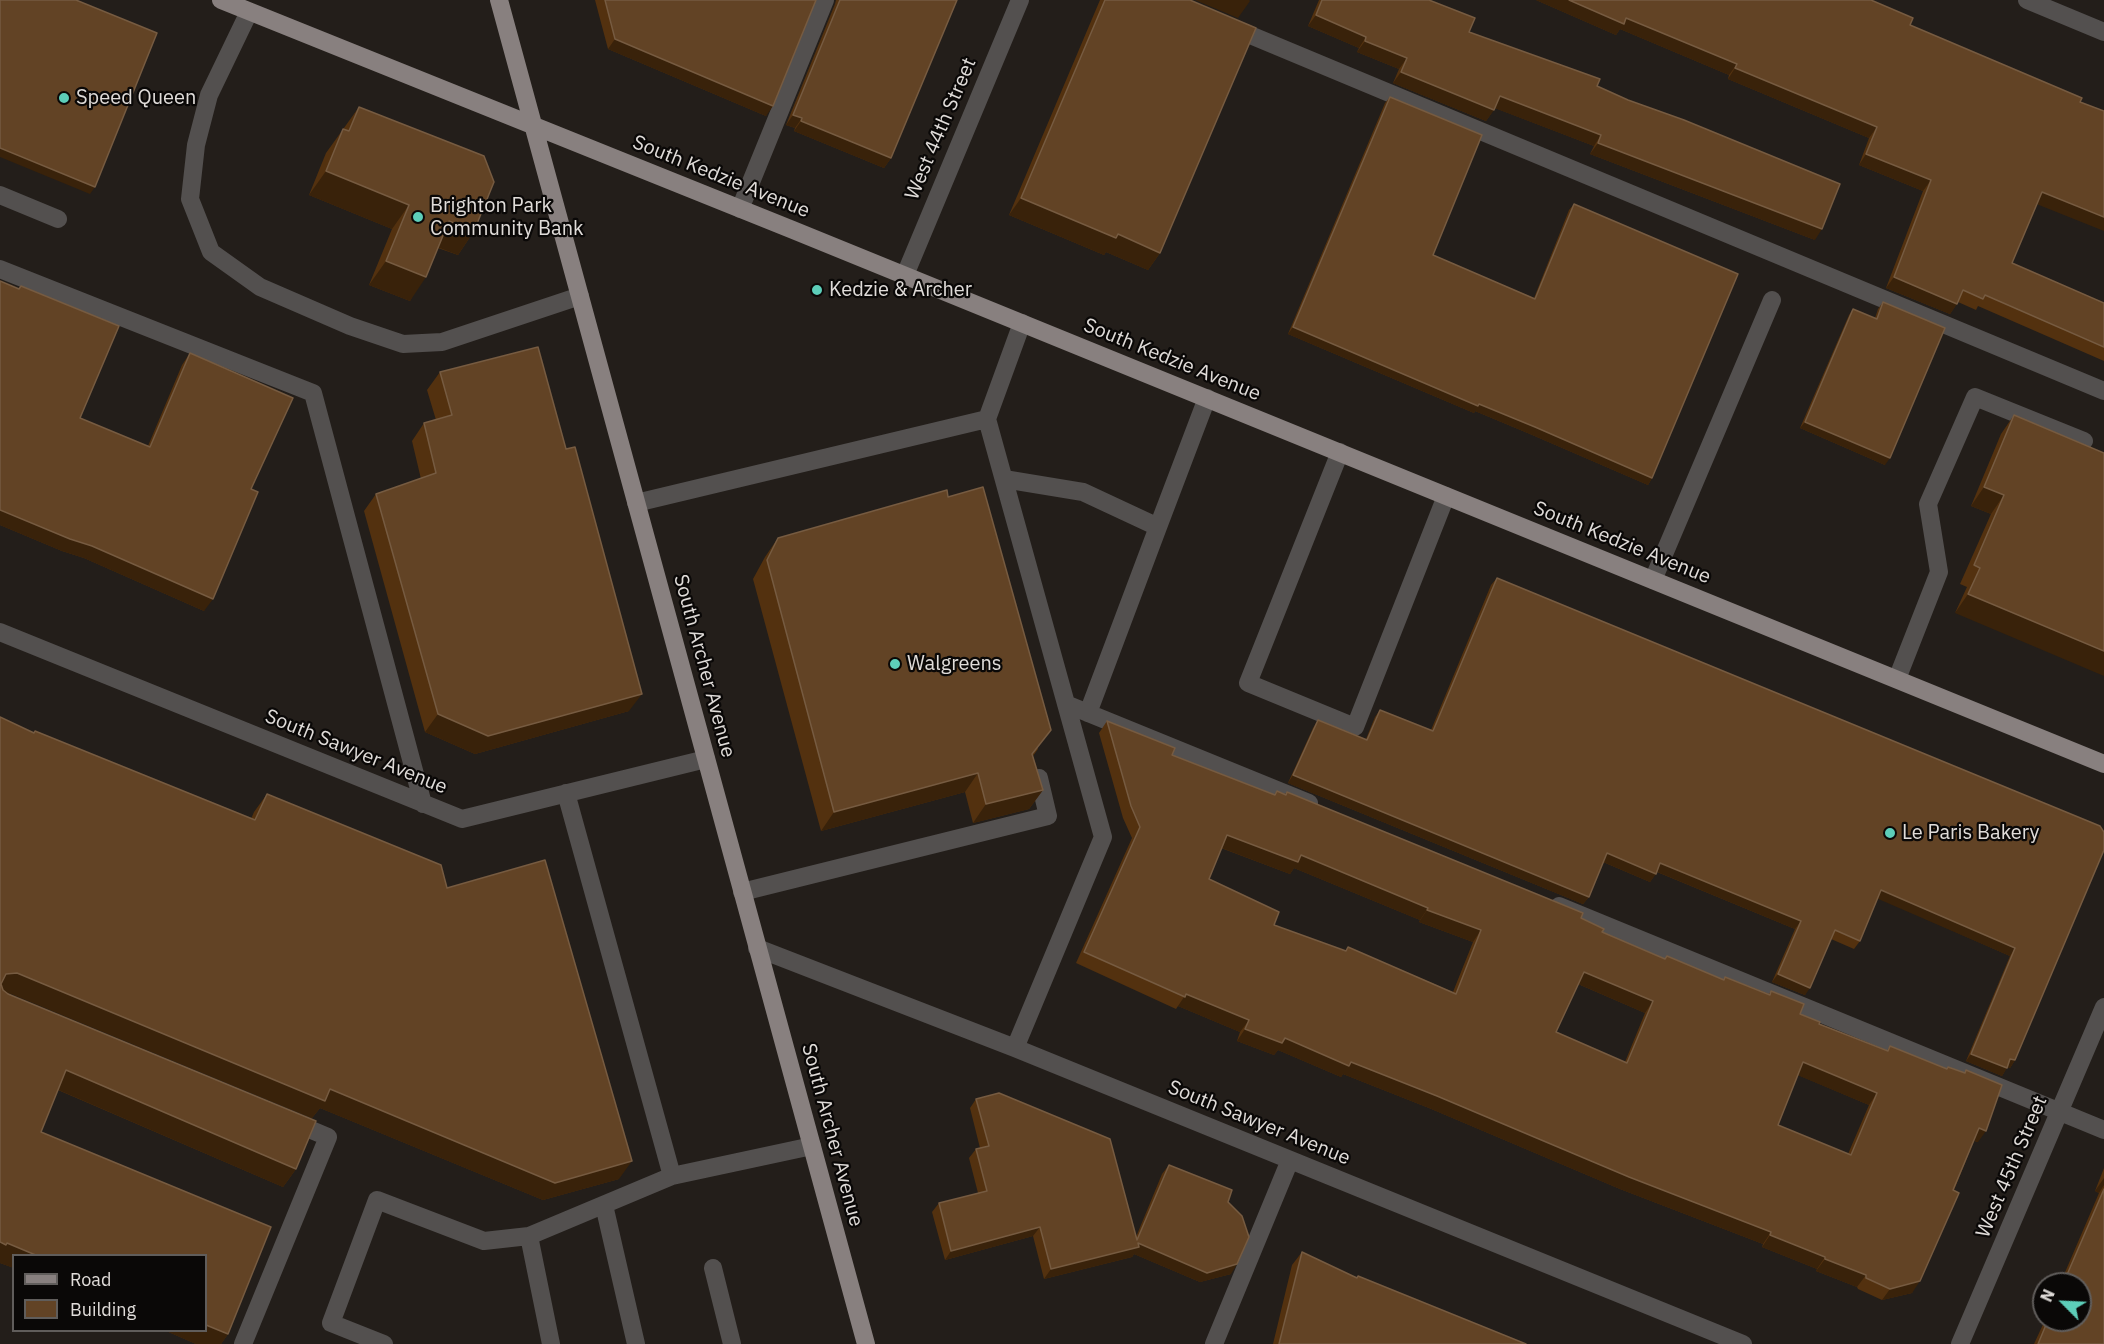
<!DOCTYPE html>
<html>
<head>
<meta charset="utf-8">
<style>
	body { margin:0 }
	#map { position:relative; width:2104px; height:1344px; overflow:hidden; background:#231e1a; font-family:"IBM Plex Sans",sans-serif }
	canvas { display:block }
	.legend { position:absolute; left:12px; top:1254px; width:195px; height:78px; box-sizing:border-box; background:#0a0807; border:2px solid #605d5b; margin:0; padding:8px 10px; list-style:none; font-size:18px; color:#e0dcd9 }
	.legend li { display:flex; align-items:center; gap:12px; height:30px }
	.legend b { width:30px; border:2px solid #605d5b }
	.north { position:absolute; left:2032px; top:1272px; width:60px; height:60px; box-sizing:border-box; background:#0a0807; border:2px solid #605d5b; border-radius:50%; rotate:294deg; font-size:16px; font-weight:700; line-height:24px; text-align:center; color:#e0dcd9 }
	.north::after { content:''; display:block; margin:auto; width:21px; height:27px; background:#5dceb9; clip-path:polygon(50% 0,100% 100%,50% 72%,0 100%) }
</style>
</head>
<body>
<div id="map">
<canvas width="2104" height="1344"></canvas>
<ul class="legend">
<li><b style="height:8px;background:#88807f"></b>Road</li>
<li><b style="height:16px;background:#624325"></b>Building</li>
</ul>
<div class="north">N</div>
</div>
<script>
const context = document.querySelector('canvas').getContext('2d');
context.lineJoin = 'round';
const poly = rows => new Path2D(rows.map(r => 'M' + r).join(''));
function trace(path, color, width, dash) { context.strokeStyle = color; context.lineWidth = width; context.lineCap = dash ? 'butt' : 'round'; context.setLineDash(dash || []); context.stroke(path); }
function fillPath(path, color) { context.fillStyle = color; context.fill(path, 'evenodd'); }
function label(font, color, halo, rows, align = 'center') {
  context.font = font + ' "IBM Plex Sans",sans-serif'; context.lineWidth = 4.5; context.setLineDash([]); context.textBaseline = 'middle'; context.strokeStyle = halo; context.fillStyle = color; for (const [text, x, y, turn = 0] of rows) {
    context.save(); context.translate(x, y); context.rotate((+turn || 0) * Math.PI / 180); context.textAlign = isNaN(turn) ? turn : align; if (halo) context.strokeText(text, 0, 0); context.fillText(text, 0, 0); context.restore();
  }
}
trace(poly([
	[2027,0,2104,32],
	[249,12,209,95,196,145,190,199,211,252,260,287,350,326,403,344,442,342,580,296],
	[1231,27,2104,391],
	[0,195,58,219],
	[740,209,825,0],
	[0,269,313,393,423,804],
	[905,275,1020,0],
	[1340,452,1248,683,1355,727,1446,496],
	[1004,479,1083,492,1158,527,1088,713],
	[636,503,987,419],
	[1158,527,1207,398],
	[1653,580,1772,300],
	[0,632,462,819,706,759],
	[1897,679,1939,572,1928,504,1975,397,2084,441],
	[1066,704,1309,803],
	[566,793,672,1176,812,1146],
	[742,892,1048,816,1039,778],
	[1559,906,2104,1130],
	[757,948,1015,1048,1743,1344],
	[1015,1048,1103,837,987,419,1022,323],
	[604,1205,636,1344],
	[529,1236,551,1344],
	[713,1268,732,1344],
	[243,1344,328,1137,290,1121],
	[384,1344,331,1323,377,1200,484,1241,529,1236,672,1176],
	[1214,1344,1290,1160],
	[1960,1344,2104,1007]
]), '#53504f', 18);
trace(poly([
	[221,0,793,230,2104,764],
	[499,0,866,1344]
]), '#88807f', 18);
fillPath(poly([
	[595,0,816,0,766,116,608,49],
	[836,0,957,0,891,158,884,168,794,131,795,128,786,125,835,4],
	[1100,0,1190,0,1160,253,1148,270,1106,252,1104,255,1009,215],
	[1319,0,1429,0,1469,32,1597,86,1815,240,1590,154,1594,146,1495,108,1486,121,1393,83,1399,69,1357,52,1359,48,1308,26],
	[1536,0,1910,25,2037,204,2012,263,2104,303,2104,361,1978,306,1976,310,1958,302,1950,314,1886,288,1923,191,1859,165,1869,138,1728,79,1729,75,1620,29,1616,35],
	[1390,97,1433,255,1534,298,1569,210,1574,204,1652,478,1648,485,1530,434,1475,411,1474,413,1288,334,1385,103],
	[359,107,474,231,458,255,438,248,410,301,369,285,392,229,309,195,326,153],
	[0,281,19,289,21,286,80,418,148,446,182,365,190,353,251,489,204,611,84,558,62,551,0,525],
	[1883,302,1885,465,1800,428,1849,315,1853,309,1875,318,1878,309],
	[440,372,629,711,475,754,425,732,364,511,376,494,421,479,412,441,424,423,436,420,427,390],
	[2014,415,2104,453,1955,613,1967,587,1960,584,1991,514,1971,506,2001,434],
	[948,497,1038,749,1033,756,1043,790,1029,809,973,823,965,792,821,831,753,579,765,557,778,538],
	[1497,578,2100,826,2015,1060,2010,1068,2007,1067,2002,1076,1966,1061,2010,956,1878,898,1860,941,1854,949,1831,939,1805,995,1772,982,1795,929,1657,872,1650,882,1603,862,1589,897,1583,904,1288,783,1313,728,1318,720,1366,739,1375,717,1380,710,1431,730,1491,585],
	[0,717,34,733,251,819,254,812,267,794,447,888,619,1179,543,1200,320,1108,312,1118,5,991,296,1169,283,1187,58,1090,41,1132,228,1334,221,1344,196,1344,164,1330,206,1330,14,1256,14,1268,0,1263],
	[1107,721,1172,755,1274,795,1277,791,1285,794,1287,792,1581,918,1602,932,1665,959,1667,956,1723,980,1725,977,1769,994,1771,991,1800,1014,1819,1024,1887,1051,1890,1046,1946,1069,1948,1067,1964,1073,1966,1070,1978,1142,1974,1141,1912,1293,1882,1300,1858,1289,1857,1287,1816,1271,1817,1269,1762,1247,1763,1244,1620,1189,1429,1108,1343,1074,1341,1077,1278,1050,1274,1055,1237,1041,1240,1032,1178,1006,1176,1009,1076,963,1132,838,1123,818,1099,733],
	[1221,848,1290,874,1294,868,1420,920,1419,922,1473,942,1453,992,1348,947,1345,951,1274,925,1209,879],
	[1578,984,1645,1013,1625,1062,1556,1032],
	[1798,1075,1869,1105,1848,1154,1778,1125],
	[976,1099,1136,1237,1162,1174,1169,1165,1228,1202,1231,1274,1200,1282,1134,1254,1132,1257,1044,1279,1033,1236,945,1260,932,1212,939,1203,978,1193,969,1158,976,1149,980,1148,970,1108],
	[2104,1168,2104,1344,2034,1344,2045,1320,2080,1320,2080,1284,2060,1284,2099,1193,2095,1191],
	[1302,1252,1357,1278,1526,1344,1273,1344,1292,1265]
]), '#53310f');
fillPath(poly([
	[1195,0,1249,0,1250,1,1238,18],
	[1536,0,1569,0,1626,18,1737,64,1729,75,1620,29,1616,35],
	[1316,15,1366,37,1359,48,1308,26],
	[615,39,773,106,766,116,608,49],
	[1365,41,1407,58,1399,69,1357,52],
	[1735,68,1877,127,1869,138,1728,79],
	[1401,72,1494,110,1486,121,1393,83],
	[1500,96,1601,135,1594,146,1492,107],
	[793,115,802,118,795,128,786,125],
	[801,121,891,158,884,168,794,131],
	[1598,143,1822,229,1815,240,1590,154],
	[0,148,95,187,90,194,0,157],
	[1866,154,1931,180,1923,191,1859,165],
	[326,171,409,205,392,229,309,195],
	[2042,192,2104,217,2104,231,2034,203],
	[1021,198,1118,234,1160,253,1148,270,1106,252,1104,255,1009,215],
	[449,221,474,231,458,255,432,245],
	[386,261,426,277,410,301,369,285],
	[1894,277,1957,304,1950,314,1886,288],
	[1293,327,1535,427,1652,478,1648,485,1530,434,1475,411,1474,413,1288,334],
	[1805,422,1890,458,1885,465,1800,428],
	[1984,487,2004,495,1991,514,1971,506],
	[0,510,92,546,213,599,204,611,84,558,62,551,0,525],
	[1968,594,2104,651,2104,676,1955,613],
	[642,694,629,711,475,754,425,732,438,714],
	[978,773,965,792,821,831,834,812],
	[1293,775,1589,897,1583,904,1288,783],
	[1043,790,1029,809,973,823,986,804],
	[1227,835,1301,855,1428,908,1420,920,1294,868,1290,874,1219,847],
	[1607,853,1656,874,1650,882,1601,861],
	[1660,863,1801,921,1795,929,1655,871],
	[1881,890,2015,948,2010,956,1876,898],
	[1427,910,1481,930,1473,942,1419,922],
	[1584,972,1653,1001,1645,1013,1576,983],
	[17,973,330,1089,632,1161,619,1179,543,1200,320,1108,312,1118,4,991,0,983,6,974],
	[1778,974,1810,988,1805,995,1772,982],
	[1186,994,1249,1020,1240,1032,1178,1006],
	[1245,1029,1285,1038,1351,1062,1437,1096,1771,1232,1763,1244,1620,1189,1429,1108,1343,1074,1341,1077,1278,1050,1274,1055,1237,1041],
	[1971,1054,2007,1068,2002,1076,1966,1061],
	[2010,1059,2015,1060,2010,1068,2005,1066],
	[1803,1062,1877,1093,1869,1105,1795,1074],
	[66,1070,296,1169,283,1187,54,1088],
	[1979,1128,1986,1131,1978,1142,1971,1140],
	[2104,1178,2104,1185,2099,1193,2095,1191],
	[1040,1227,1033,1236,945,1260,951,1251],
	[1770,1235,1825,1257,1817,1269,1762,1247],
	[0,1242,7,1243,38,1256,14,1256,14,1268,0,1263],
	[1138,1243,1237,1264,1231,1274,1200,1282,1134,1254,1132,1257,1044,1279,1051,1269],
	[1825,1259,1866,1275,1857,1287,1816,1271],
	[1920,1281,1912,1293,1882,1300,1890,1289],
	[206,1325,228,1334,221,1344,196,1344,164,1330,206,1330]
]), '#39220a');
const building = poly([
	[0,0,76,0,157,33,95,187,0,148,0,0],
	[605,0,816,0,773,106,615,39,605,0],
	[840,0,957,0,891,158,801,121,802,118,793,115,840,0],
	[1105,0,1190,0,1256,28,1160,253,1118,234,1116,238,1021,198,1105,0],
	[1322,0,1429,0,1475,18,1469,32,1600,79,1597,86,1628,100,1684,120,1840,184,1822,229,1598,143,1601,135,1500,96,1494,110,1401,72,1407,58,1365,41,1366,37,1316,15,1322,0],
	[1569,0,1871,0,1913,18,1910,25,2082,98,2080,102,2104,111,2104,217,2042,192,2012,263,2104,303,2104,347,1985,295,1983,299,1963,290,1957,304,1894,277,1931,180,1866,154,1877,127,1735,68,1737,64,1626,18,1624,24,1569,0],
	[1390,97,1482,135,1433,255,1535,299,1574,204,1738,274,1652,478,1535,427,1479,404,1478,406,1293,327,1390,97],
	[359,107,484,156,494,182,474,231,449,221,426,277,386,261,409,205,326,171,343,129,349,131,359,107],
	[0,281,19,289,21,286,119,326,80,418,150,447,190,353,293,398,251,489,258,492,213,599,92,546,70,539,0,510,0,281],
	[1883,302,1945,328,1890,458,1805,422,1853,309,1877,319,1883,302],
	[538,347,566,449,575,447,642,694,488,736,438,714,376,494,436,473,424,423,452,415,440,372,538,347],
	[2014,415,2104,453,2104,651,1968,594,1980,568,1974,565,2004,495,1984,487,2014,415],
	[983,487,1051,730,1032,754,1043,790,986,804,978,773,834,812,767,560,778,538,947,490,948,497,983,487],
	[1497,578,2100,826,2104,832,2104,850,2015,1060,2010,1059,2007,1068,1971,1054,2015,948,1881,890,1860,941,1835,930,1810,988,1778,974,1801,921,1660,863,1656,874,1607,853,1589,897,1293,775,1318,720,1367,740,1380,710,1433,731,1497,578],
	[0,717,34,733,35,731,255,820,267,794,441,865,447,888,545,860,632,1161,555,1183,330,1089,325,1101,17,973,6,974,1,984,3,990,8,994,316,1121,296,1169,66,1070,41,1132,271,1227,228,1334,206,1325,206,1256,38,1256,7,1243,6,1245,0,1242,0,717],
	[1107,721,1175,748,1172,755,1275,795,1277,791,1286,795,1287,792,1583,913,1581,918,1604,929,1602,932,1665,959,1667,956,1724,980,1725,977,1770,995,1771,991,1804,1004,1800,1014,1820,1022,1819,1024,1888,1051,1890,1046,1947,1069,1948,1067,1965,1073,1966,1070,2002,1085,1986,1131,1979,1128,1953,1190,1959,1193,1920,1281,1890,1289,1866,1278,1866,1275,1825,1259,1825,1257,1770,1235,1771,1232,1629,1177,1437,1096,1351,1062,1349,1066,1285,1038,1282,1043,1245,1029,1249,1020,1186,994,1185,997,1084,952,1140,827,1131,806,1107,721],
	[1227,835,1298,862,1301,855,1428,908,1427,910,1481,930,1456,994,1348,947,1346,951,1274,925,1279,912,1209,879,1227,835],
	[1584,972,1653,1001,1627,1063,1556,1032,1584,972],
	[1803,1062,1877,1093,1851,1155,1778,1125,1803,1062],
	[999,1093,1110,1139,1137,1240,1169,1165,1232,1190,1228,1202,1242,1216,1249,1237,1237,1264,1207,1273,1138,1243,1139,1247,1051,1269,1040,1227,951,1251,939,1203,987,1191,976,1149,989,1146,976,1099,999,1093],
	[2104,1189,2104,1344,2038,1344,2048,1320,2080,1320,2080,1284,2063,1284,2104,1189],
	[1302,1252,1357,1278,1358,1276,1526,1344,1279,1344,1302,1252]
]);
fillPath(building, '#624325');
trace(building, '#765b41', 1.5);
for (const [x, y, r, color] of [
	[64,98,6,"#5dceb9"],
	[418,217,6,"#5dceb9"],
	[817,290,6,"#5dceb9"],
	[895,664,6,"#5dceb9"],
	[1890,833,6,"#5dceb9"]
]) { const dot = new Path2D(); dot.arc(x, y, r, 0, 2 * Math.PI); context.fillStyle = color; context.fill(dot); trace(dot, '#0a0807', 2); }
label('20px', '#e0dcd9', '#0a0807', [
	["Speed Queen",76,98],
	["Brighton Park",430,206],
	["Community Bank",430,229],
	["Kedzie & Archer",829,290],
	["Walgreens",907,664],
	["Le Paris Bakery",1902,833]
], 'left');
label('20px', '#e0dcd9', '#0a0807', [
	["West 44th Street",941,129,-67],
	["South Kedzie Avenue",721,177,22],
	["South Kedzie Avenue",1172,360,22],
	["South Kedzie Avenue",1622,543,22],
	["South Archer Avenue",704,666,75],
	["South Sawyer Avenue",356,752,22],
	["South Sawyer Avenue",1259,1123,22],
	["South Archer Avenue",832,1135,75],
	["West 45th Street",2012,1167,-67]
]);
</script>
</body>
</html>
